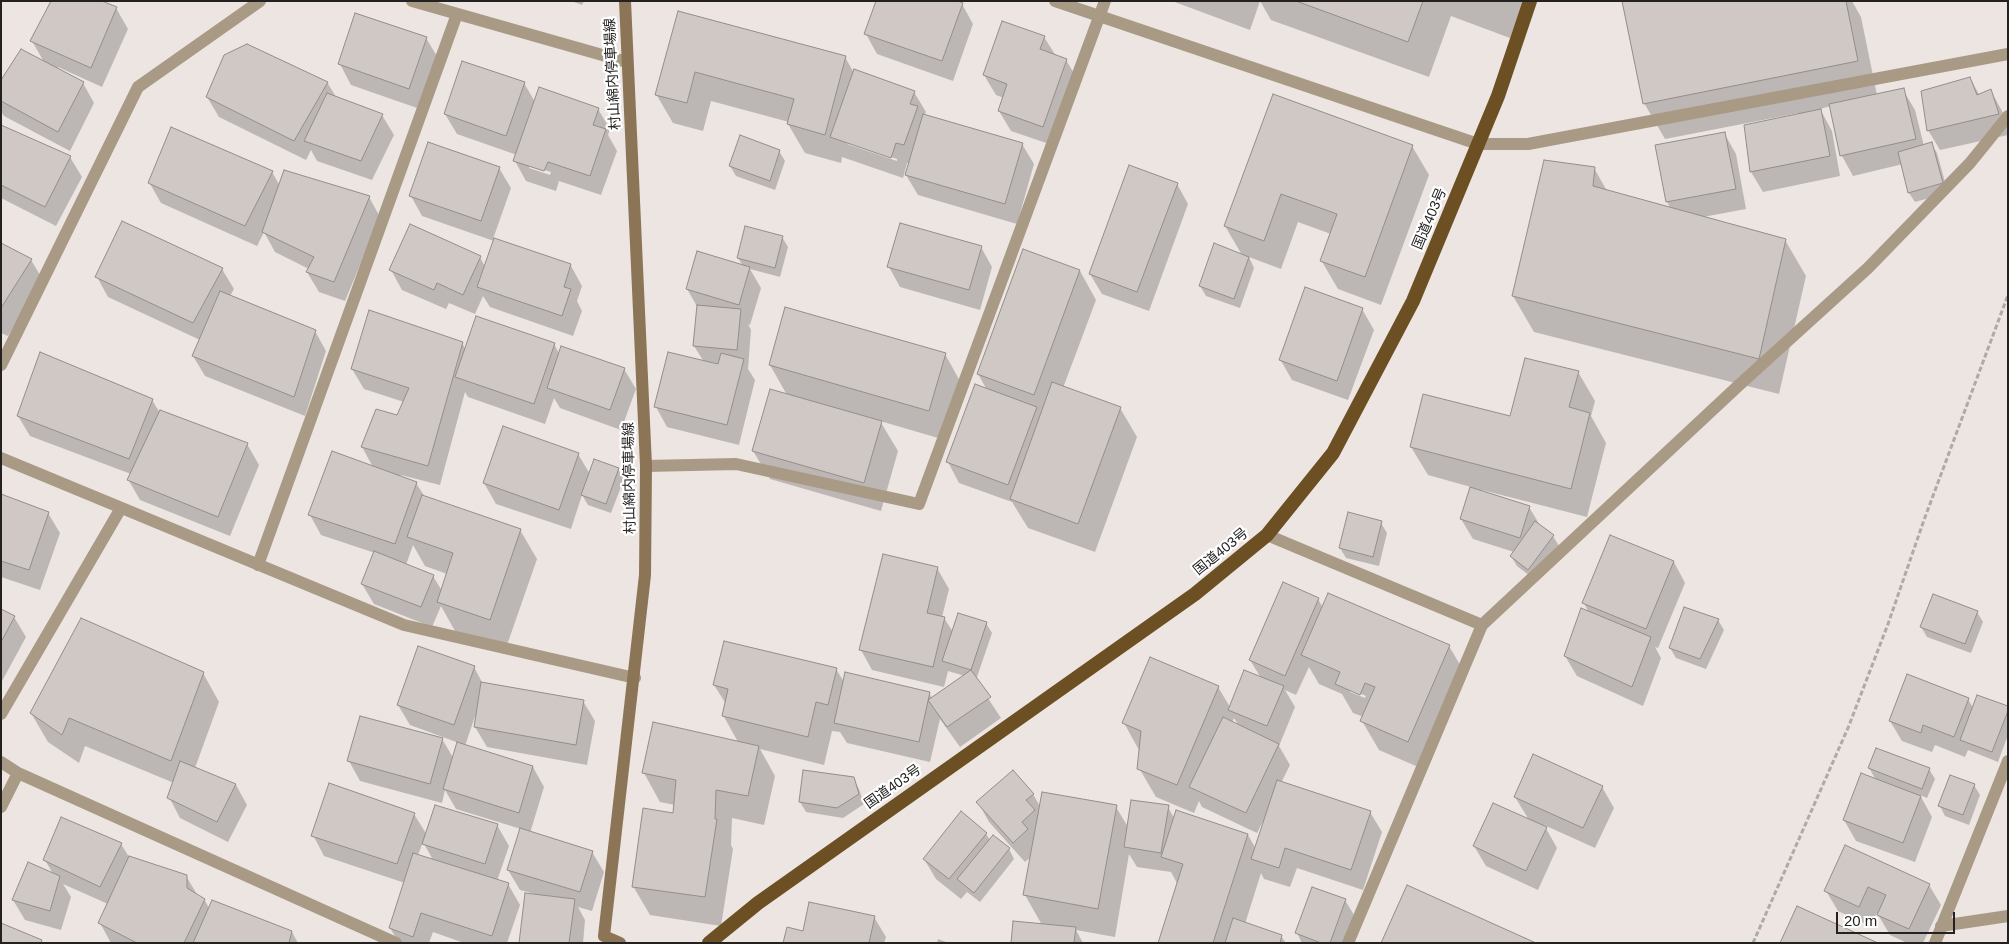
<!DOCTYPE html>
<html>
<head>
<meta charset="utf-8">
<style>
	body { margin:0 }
	#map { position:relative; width:2009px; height:944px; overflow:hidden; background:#ece5e2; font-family:Helvetica,sans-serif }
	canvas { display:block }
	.frame { position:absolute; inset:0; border:2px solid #242221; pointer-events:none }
	.scale { position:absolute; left:1836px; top:912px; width:119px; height:22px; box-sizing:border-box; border:2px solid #242221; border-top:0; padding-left:6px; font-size:15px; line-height:18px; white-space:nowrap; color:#242221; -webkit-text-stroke:4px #fff; paint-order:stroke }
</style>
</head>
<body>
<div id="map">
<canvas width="2009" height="944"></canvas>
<div class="frame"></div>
<div class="scale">20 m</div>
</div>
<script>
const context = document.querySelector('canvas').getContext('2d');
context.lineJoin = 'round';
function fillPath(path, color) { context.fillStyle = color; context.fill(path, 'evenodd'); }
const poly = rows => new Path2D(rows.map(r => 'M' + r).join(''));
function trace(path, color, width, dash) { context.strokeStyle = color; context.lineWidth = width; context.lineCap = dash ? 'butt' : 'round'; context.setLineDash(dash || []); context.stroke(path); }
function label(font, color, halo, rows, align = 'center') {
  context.font = font + ' Helvetica,"Noto Sans JP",sans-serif'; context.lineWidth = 4.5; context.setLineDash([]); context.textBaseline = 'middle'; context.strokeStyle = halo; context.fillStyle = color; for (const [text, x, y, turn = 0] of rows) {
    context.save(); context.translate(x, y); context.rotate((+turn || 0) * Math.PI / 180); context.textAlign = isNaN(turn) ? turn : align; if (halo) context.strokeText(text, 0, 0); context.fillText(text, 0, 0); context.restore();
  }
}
fillPath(poly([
	[571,1,584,1,582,5],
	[1172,1,1260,1,1250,30],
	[1260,1,1524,1,1510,38,1451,16,1429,77,1271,20],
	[1624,1,1852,1,1861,17,1877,95,1903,90,1915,110,1924,146,1931,143,1937,153,1948,193,1915,202,1909,193,1903,164,1853,176,1842,156,1831,106,1820,109,1832,131,1840,176,1763,192,1751,172,1799,115,1799,113,1665,139,1644,103],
	[962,4,973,24,953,81,877,54,866,34],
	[116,8,128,29,102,87,58,67,57,69,83,83,94,103,70,151,4,116,1,111,1,82,44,62,32,41],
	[679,12,845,57,854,73,914,92,926,112,924,116,1022,144,1034,164,1017,224,918,195,906,175,910,164,907,163,903,178,842,157,841,163,805,153,788,124,789,122,711,101,703,131,673,123,656,94],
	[847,142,897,159,897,161,847,144],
	[1044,37,1056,56,1066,60,1078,80,1055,146,1011,131,999,111,1004,98,996,95,984,75],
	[426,38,438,58,420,109,351,85,340,64],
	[1970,78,1980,96,1991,91,2002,111,2008,127,2008,135,1940,150,1928,130],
	[327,82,336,97,382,115,394,135,372,180,317,161,311,150,306,160,219,117,207,97],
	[524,83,535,102,598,109,610,129,608,135,617,151,601,195,559,181,556,191,526,181,515,161,517,155,457,134,445,114],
	[529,165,551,172,550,175,529,168],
	[1274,96,1412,146,1429,175,1381,305,1338,289,1321,260,1331,234,1298,222,1281,269,1249,257,1254,268,1240,308,1206,296,1200,286,1242,255,1225,226],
	[1,126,70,157,82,177,56,226,1,198],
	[1724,133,1736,154,1746,209,1703,217,1785,240,1806,276,1779,394,1534,332,1513,296,1594,168,1607,191,1671,209,1667,202],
	[779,151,785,161,775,190,736,176,730,166],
	[499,168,511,188,493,239,571,266,582,286,577,301,582,311,573,336,490,307,483,296,475,314,449,303,446,309,402,290,391,270,480,257,485,267,494,241,422,216,411,196],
	[272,172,280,186,369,197,380,217,345,301,319,292,307,272,309,269,275,252,264,232,257,246,161,203,149,182],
	[1177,184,1188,204,1149,311,1102,294,1090,274],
	[123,222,222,269,234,289,230,296,315,331,326,351,305,416,205,376,193,356,200,340,108,297,97,277],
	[782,237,788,247,780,277,750,269,761,288,750,325,748,324,751,330,748,369,755,380,739,445,667,427,656,407,704,362,694,346,698,308,687,289,743,266,738,258],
	[1,244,31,260,43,280,8,336,1,333],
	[981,247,992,267,980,310,900,287,889,267],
	[1080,271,1096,300,1063,388,1120,408,1137,437,1095,552,1028,528,1012,502,959,483,948,462,987,390,978,374],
	[786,309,945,354,961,383,945,440,880,421,898,451,881,511,770,479,753,451,787,395,770,365],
	[1362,309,1374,330,1348,400,1292,380,1280,359],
	[462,343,466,350,554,344,560,355,624,369,636,389,621,430,560,408,554,398,545,424,468,397,465,392,440,485,401,475,400,477,416,483,425,497,520,530,537,559,506,648,455,631,441,606,432,627,374,604,362,584,375,553,321,535,310,515,373,467,362,447,377,410,398,416,404,402,364,389,352,369],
	[413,545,425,566,447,574,442,591,433,576,406,565],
	[1578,372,1595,401,1591,416,1606,443,1587,517,1482,490,1481,492,1529,507,1541,527,1553,536,1559,546,1534,579,1517,566,1511,556,1514,552,1473,539,1461,519,1471,487,1428,475,1411,447,1510,417],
	[152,400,160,413,247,444,259,465,230,536,140,500,128,479,131,474,30,436,18,416],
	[578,454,590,474,618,469,624,479,611,513,588,505,582,495,571,529,496,504,484,483],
	[1,495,48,513,60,533,40,590,1,577],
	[1381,523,1387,533,1379,566,1346,558,1340,548],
	[1611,536,1674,562,1685,583,1658,648,1655,647,1661,658,1643,706,1577,676,1565,656,1589,613,1584,603],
	[937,568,949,589,942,617,944,618,953,632,986,623,992,633,976,680,1001,718,960,747,940,719,930,762,847,743,840,732,832,731,824,765,760,749,775,776,764,825,732,818,731,845,733,849,721,926,650,915,633,886,675,814,675,805,660,802,644,773,738,742,723,715,726,704,714,685,836,669,844,682,929,693,932,698,965,676,948,671,944,687,872,670,861,650],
	[1328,595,1449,646,1466,675,1425,770,1379,750,1362,721,1364,717,1353,713,1342,694,1319,684,1309,667,1296,695,1285,690,1295,707,1279,746,1290,765,1281,783,1370,812,1382,832,1363,890,1297,868,1290,887,1264,879,1261,873,1245,924,1281,936,1286,943,1159,943,1178,885,1171,872,1137,867,1129,854,1115,937,1076,930,1083,943,1012,943,1042,925,1025,895,1032,856,1025,862,989,822,978,802,1033,794,1041,808,1116,807,1128,827,1168,807,1174,818,1248,835,1256,849,1265,822,1263,821,1257,833,1202,807,1199,801,1194,813,1156,797,1139,768,1140,752,1124,723,1218,687,1230,707,1261,678,1250,660,1318,599,1323,608],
	[1350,689,1366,696,1365,698,1350,692],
	[1234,718,1239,726,1232,723],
	[1,610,14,617,26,637,1,683],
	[1977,612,1983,622,1971,653,1927,637,1921,627],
	[1718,620,1724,630,1706,669,1676,658,1670,648],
	[474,667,483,684,583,701,595,721,587,765,487,747,475,727,475,716,465,746,533,767,544,787,530,833,592,852,604,872,592,911,578,907,585,920,583,943,521,943,535,894,520,890,508,870,521,829,456,809,445,790,442,803,360,781,349,761,442,739,454,759,459,743,410,725,398,705],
	[203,673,219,702,195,768,236,785,247,805,228,842,180,818,169,797,174,783,85,746,79,763,48,742,31,713],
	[1968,699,1973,708,2008,707,2008,735,1998,762,1968,750,1965,757,1935,745,1932,752,1902,741,1890,721],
	[1869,768,1929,769,1935,779,1927,798,1920,795,1932,817,1915,862,1856,841,1844,820,1876,780],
	[853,778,859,789,864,804,843,818,806,812,800,802],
	[1974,785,1980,795,1969,825,1945,816,1940,806],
	[1602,787,1614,808,1595,848,1544,825,1557,848,1538,890,1486,866,1474,846,1529,820,1515,797],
	[961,813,986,834,990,840,1009,849,1014,859,980,902,967,892,961,899,936,879,924,859],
	[414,814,427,835,497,825,509,846,497,881,508,884,520,905,507,943,464,943,433,932,429,943,399,943,390,928,405,883,324,856,313,835],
	[423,842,433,860,418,855],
	[121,844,129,857,186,876,198,896,204,899,209,908,292,932,298,943,111,943,100,923,108,904,63,884,71,897,61,930,25,920,13,900,53,874,45,860],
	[1846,847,1929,885,1941,905,1923,943,1907,943,1890,935,1877,913,1870,926,1838,911,1826,891],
	[1345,900,1357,920,1349,943,1302,943,1297,933],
	[874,917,886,937,884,943,785,943,804,932],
	[938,939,949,943,937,943]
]), '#0003');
const building = poly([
	[51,1,102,1,117,7,91,68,30,41,51,1],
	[876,1,958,1,963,3,942,61,864,34,876,1],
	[1296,1,1423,1,1408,42,1296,1],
	[1622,1,1846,1,1858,61,1643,104,1622,1],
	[678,11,846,56,825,135,787,124,794,99,695,72,687,103,655,95,678,11],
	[355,13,427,37,409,89,338,64,355,13],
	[1002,21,1045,36,1040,49,1067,59,1043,127,998,111,1007,84,983,75,1002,21],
	[247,44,328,82,294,141,206,97,224,55,247,44],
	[21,49,84,82,58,132,1,101,1,80,21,49],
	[462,61,525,82,506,136,444,114,462,61],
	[854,69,915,91,910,104,918,106,904,145,896,143,891,158,830,137,854,69],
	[1970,77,1977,95,1991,89,1999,114,1927,131,1921,91,1970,77],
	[539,87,599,108,593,125,606,129,590,176,548,162,544,171,513,161,539,87],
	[1904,88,1916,139,1840,156,1829,104,1904,88],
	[327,93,383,114,361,161,304,141,327,93],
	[1273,94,1413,145,1365,277,1320,261,1337,214,1281,194,1264,241,1224,226,1273,94],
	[1821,109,1830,156,1750,172,1744,125,1821,109],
	[923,114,1023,143,1005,204,905,175,923,114],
	[1,125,71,156,45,207,1,185,1,125],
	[171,127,273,171,245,226,148,183,171,127],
	[1725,132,1736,189,1666,202,1655,145,1725,132],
	[740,135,780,150,770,181,729,166,740,135],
	[428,142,500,167,481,221,409,196,428,142],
	[1932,142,1943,183,1908,193,1898,152,1932,142],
	[1544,160,1595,167,1593,186,1786,239,1759,359,1512,296,1544,160],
	[1129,165,1178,183,1137,292,1089,274,1129,165],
	[284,170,370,196,334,282,306,272,314,257,262,232,284,170],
	[122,221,223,268,193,323,95,277,122,221],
	[900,223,982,246,969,290,887,267,900,223],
	[410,224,481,256,463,295,437,283,434,290,389,270,410,224],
	[745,226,783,236,775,268,737,258,745,226],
	[494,238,571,264,564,287,571,289,562,316,477,287,494,238],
	[1,243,32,259,1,308,1,243],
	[1214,243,1249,257,1234,299,1199,286,1214,243],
	[1023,249,1080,270,1034,395,977,374,1023,249],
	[697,251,750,267,739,305,686,289,697,251],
	[1305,287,1363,308,1337,381,1279,360,1305,287],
	[220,291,316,330,294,397,192,356,220,291],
	[697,305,741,309,737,350,693,346,697,305],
	[785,307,946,353,929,411,769,365,785,307],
	[369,310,463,342,428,466,361,447,376,409,397,415,409,388,351,369,369,310],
	[476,316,555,343,534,404,455,377,476,316],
	[561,346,625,368,610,410,547,388,561,346],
	[40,352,153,399,129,459,17,416,40,352],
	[668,352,718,364,721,353,744,359,727,425,654,407,668,352],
	[1525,358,1579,371,1569,407,1590,413,1571,489,1410,447,1423,394,1510,416,1525,358],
	[1052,382,1121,407,1078,524,1010,499,1052,382],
	[975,384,1037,407,1008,485,946,462,975,384],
	[770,389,882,421,864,483,752,451,770,389],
	[160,410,248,443,218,517,127,480,160,410],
	[503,426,579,453,559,510,483,483,503,426],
	[332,451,417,482,395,544,308,515,332,451],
	[594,459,619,468,606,504,581,495,594,459],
	[1470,487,1530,506,1520,538,1460,519,1470,487],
	[1,494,49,512,29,570,1,561,1,494],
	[422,495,521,529,490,620,437,602,453,553,407,537,422,495],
	[1348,512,1382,521,1373,557,1339,548,1348,512],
	[1535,521,1554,535,1528,570,1510,556,1535,521],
	[1610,535,1674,561,1646,629,1582,603,1610,535],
	[374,551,434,575,421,607,361,584,374,551],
	[883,554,938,567,927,613,945,617,933,667,859,650,883,554],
	[1283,582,1319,598,1285,676,1249,660,1283,582],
	[1328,593,1450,645,1408,742,1360,721,1375,687,1365,683,1360,695,1335,684,1340,672,1301,655,1328,593],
	[1933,594,1978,611,1965,644,1920,627,1933,594],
	[1684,607,1719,619,1700,659,1669,648,1684,607],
	[1581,608,1651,637,1632,687,1564,656,1581,608],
	[1,609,15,616,1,642,1,609],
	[958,613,987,622,971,670,942,661,958,613],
	[81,618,204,672,171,761,69,718,62,735,30,713,81,618],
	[724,641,837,668,828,705,816,702,808,737,722,716,728,689,713,685,724,641],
	[418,646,475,666,454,725,397,705,418,646],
	[1150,657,1219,686,1177,785,1137,769,1141,731,1122,723,1150,657],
	[971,670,991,697,947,727,928,700,971,670],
	[1244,670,1284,686,1267,726,1228,710,1244,670],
	[845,672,930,692,919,742,834,723,845,672],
	[1907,674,1969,698,1954,737,1923,725,1921,733,1889,721,1907,674],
	[481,682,584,700,576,745,474,727,481,682],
	[1977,695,2008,706,2008,711,1992,752,1960,740,1977,695],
	[360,716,443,738,430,784,347,761,360,716],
	[1223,717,1279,744,1246,813,1189,787,1223,717],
	[653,722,759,746,748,796,716,790,715,819,717,819,705,897,632,887,643,808,673,813,676,780,642,773,653,722],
	[457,742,533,766,519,813,443,789,457,742],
	[1876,748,1930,768,1922,789,1868,768,1876,748],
	[1533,754,1603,786,1583,828,1514,797,1533,754],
	[180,761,236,784,217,822,167,798,180,761],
	[803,770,854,777,859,794,837,808,799,802,803,770],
	[1013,770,1034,794,1026,800,1035,810,1022,822,1028,829,1013,843,976,802,1013,770],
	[1861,773,1921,796,1903,843,1843,820,1861,773],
	[1950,775,1975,784,1963,815,1938,806,1950,775],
	[1277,780,1371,811,1351,870,1285,848,1279,868,1251,859,1277,780],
	[329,783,415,813,397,864,311,836,329,783],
	[1042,792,1117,805,1098,909,1023,895,1042,792],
	[1131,800,1169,805,1161,853,1124,847,1131,800],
	[1493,803,1547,827,1526,871,1473,846,1493,803],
	[435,805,498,824,485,864,422,844,435,805],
	[1176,810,1248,834,1213,943,1158,943,1183,864,1161,857,1176,810],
	[961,811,987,833,949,879,923,859,961,811],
	[61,817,122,843,100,887,43,860,61,817],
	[520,828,593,851,580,892,507,870,520,828],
	[993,835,1010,848,974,893,957,879,993,835],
	[1845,845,1930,884,1909,929,1877,915,1886,895,1868,887,1859,907,1824,891,1845,845],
	[413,853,509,883,492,936,421,913,413,937,389,928,413,853],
	[129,856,187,875,187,888,205,899,184,943,137,943,98,923,129,856],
	[28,862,60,876,50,911,12,900,28,862],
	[1407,885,1536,943,1381,943,1407,885],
	[1312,887,1346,899,1330,943,1321,943,1295,933,1312,887],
	[525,893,575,899,569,943,519,943,525,893],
	[212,900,292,931,289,943,193,943,212,900],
	[809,902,875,916,869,943,783,943,787,927,803,931,809,902],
	[1797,906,1878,943,1780,943,1797,906],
	[1233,918,1282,935,1280,943,1225,943,1233,918],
	[1013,921,1076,927,1074,943,1011,943,1013,921],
	[1,923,42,940,41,943,1,943,1,923]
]);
fillPath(building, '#cfc8c5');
trace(building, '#938d8a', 1);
trace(poly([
	[1753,943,1848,728,1888,624,1924,520,2008,295]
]), '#afaaa7', 3, [5, 2.5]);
trace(poly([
	[1348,943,1482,625,1738,386,1868,268,1970,163,2008,116]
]), '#a99a85', 12);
trace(poly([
	[412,1,627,62],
	[1055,1,1478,144,1528,144,2008,54],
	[1,365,138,87,260,1],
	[1,458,404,625,635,678],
	[646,466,736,464,919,504,1105,1],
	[1267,535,1482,625],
	[258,565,457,14],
	[1,714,121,508],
	[1,762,18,773,396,943],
	[1,807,18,773],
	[1941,926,2008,916],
	[1935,943,2008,761]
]), '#a99a85', 12);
trace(poly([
	[620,943,604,936,645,575,646,466,625,1]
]), '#8b7556', 12);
trace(poly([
	[709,943,758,903,1195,594,1267,535,1333,453,1413,301,1498,96,1530,1]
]), '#6c4f22', 14);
label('14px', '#242221', '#fff', [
	["村山綿内停車場線",613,74,-93],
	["国道403号",1430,219,-67],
	["村山綿内停車場線",630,478,-91],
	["国道403号",1221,552,-39],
	["国道403号",893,787,-35]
]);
</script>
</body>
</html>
